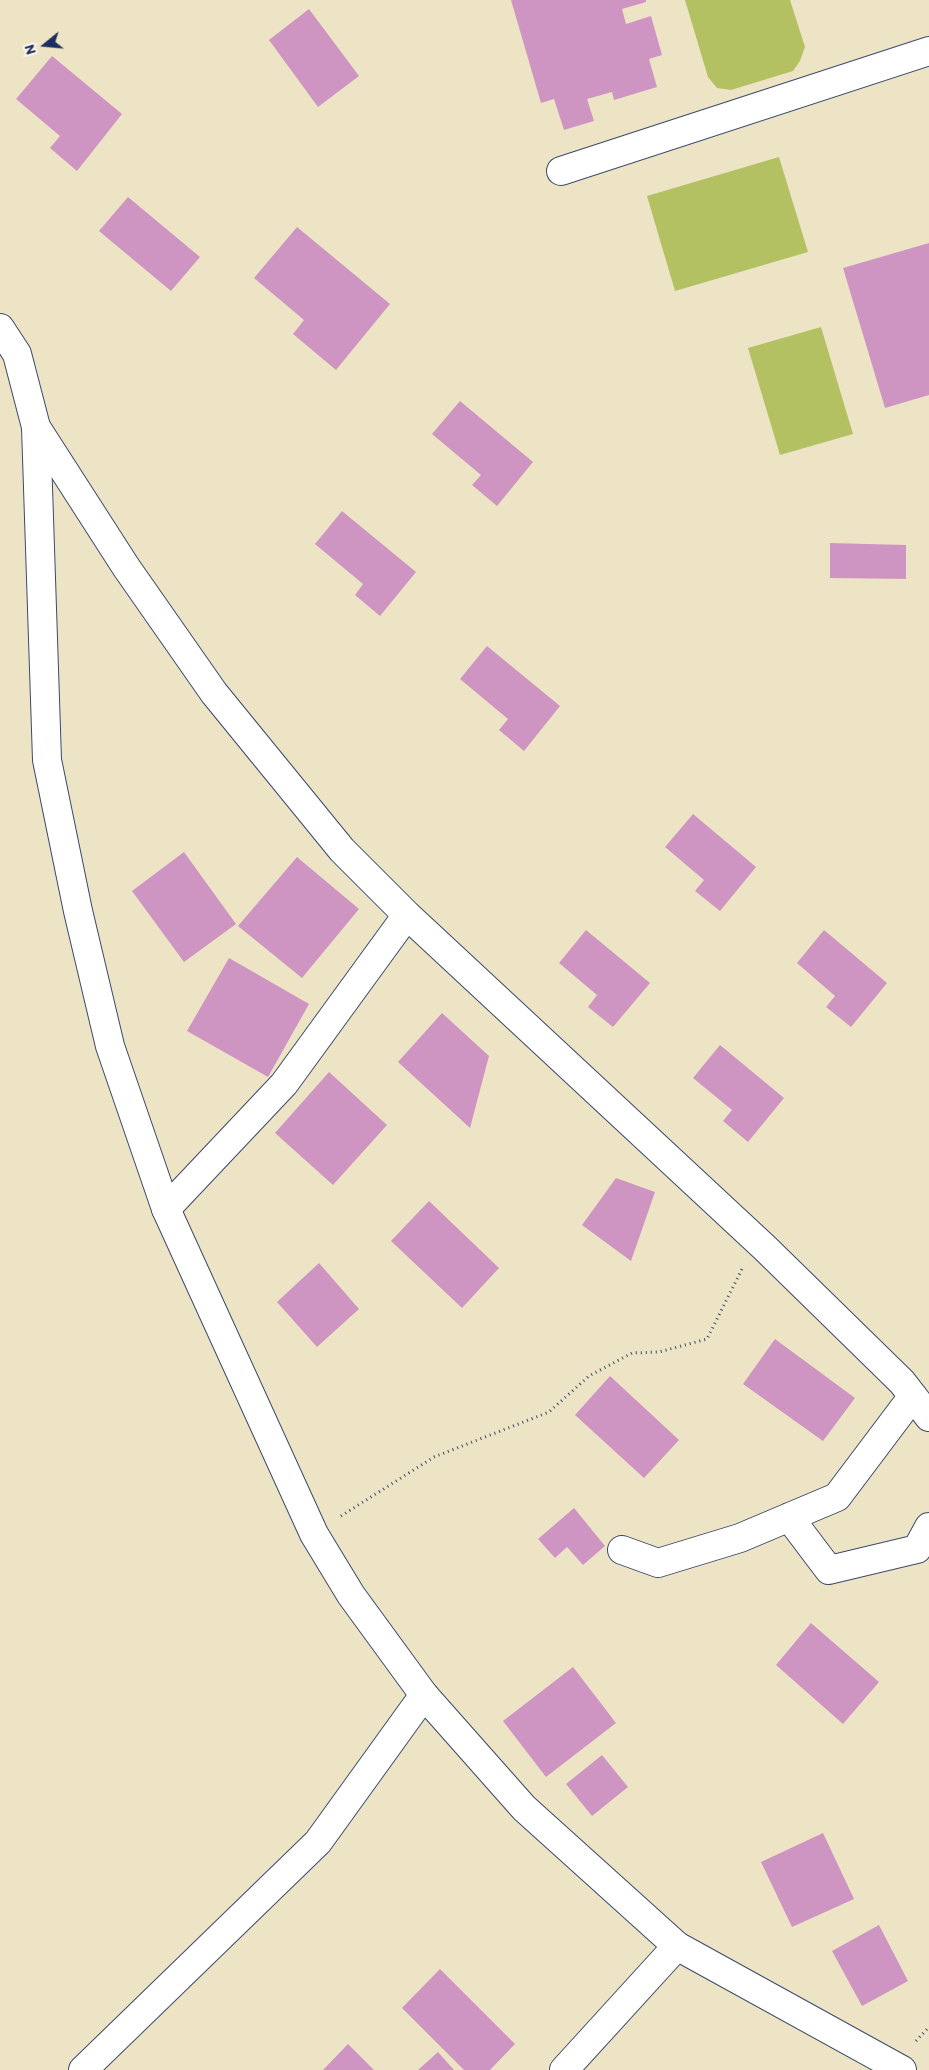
<!DOCTYPE html>
<html>
<head>
<meta charset="utf-8">
<style>
	body { margin:0 }
	#map { position:relative; width:929px; height:2070px; overflow:hidden; background:#ede4c5; font-family:Itim,sans-serif }
	canvas { display:block }
	.north { position:absolute; left:20px; top:20px; width:50px; height:50px; -webkit-text-stroke:4px #fbf7ec; paint-order:stroke; rotate:253deg; font-size:14px; font-weight:700; line-height:20px; text-align:center; color:#1b2f5e }
	.north::after { content:''; display:block; margin:auto; width:18px; height:22px; background:#1b2f5e; clip-path:polygon(50% 0,100% 100%,50% 72%,0 100%) }
</style>
</head>
<body>
<div id="map">
<canvas width="929" height="2070"></canvas>
<div class="north">N</div>
</div>
<script>
const context = document.querySelector('canvas').getContext('2d');
context.lineJoin = 'round';
function fillPath(path, color) { context.fillStyle = color; context.fill(path, 'evenodd'); }
const poly = rows => new Path2D(rows.map(r => 'M' + r).join(''));
function trace(path, color, width, dash) { context.strokeStyle = color; context.lineWidth = width; context.lineCap = dash ? 'butt' : 'round'; context.setLineDash(dash || []); context.stroke(path); }
fillPath(poly([
	[685,0,790,0,805,47,800,61,793,71,731,90,717,88,708,77],
	[779,157,808,252,675,291,647,196],
	[821,327,853,434,780,455,748,348]
]), '#b4c163');
fillPath(poly([
	[511,0,646,0,646,2,622,9,626,24,651,16,662,55,649,59,657,87,614,100,612,92,587,99,594,121,564,130,554,99,541,103],
	[309,9,359,76,318,107,269,40],
	[52,56,122,114,77,171,50,148,60,136,16,99],
	[128,197,200,257,171,291,99,231],
	[297,227,390,304,336,370,293,334,304,320,254,278],
	[929,243,929,395,885,408,843,268],
	[460,401,533,462,497,506,472,485,481,475,432,434],
	[342,511,416,572,380,616,355,595,363,584,315,544],
	[830,543,906,545,906,579,830,578],
	[487,646,560,706,524,751,499,730,508,719,460,679],
	[693,814,756,867,720,911,695,891,704,880,665,847],
	[184,852,236,924,184,962,132,891],
	[297,857,359,909,302,978,238,926],
	[586,930,650,983,613,1027,588,1007,597,995,559,963],
	[824,930,887,983,851,1027,826,1007,835,996,797,963],
	[229,958,309,1004,268,1077,187,1031],
	[442,1013,489,1056,470,1128,398,1062],
	[720,1045,784,1098,748,1142,723,1121,732,1110,693,1078],
	[329,1072,387,1125,333,1185,275,1133],
	[616,1178,655,1192,631,1261,582,1225],
	[429,1201,499,1268,462,1308,391,1241],
	[319,1263,359,1309,317,1347,277,1302],
	[775,1339,855,1398,823,1441,743,1384],
	[610,1376,679,1440,644,1478,575,1415],
	[574,1508,605,1546,583,1565,567,1547,555,1558,538,1539],
	[811,1623,879,1682,843,1724,776,1665],
	[573,1667,616,1723,546,1777,503,1721],
	[602,1755,628,1787,592,1816,566,1784],
	[823,1833,854,1899,792,1927,761,1862],
	[879,1925,908,1981,862,2006,832,1951],
	[440,1969,515,2044,490,2070,464,2070,402,2008],
	[348,2044,374,2070,323,2070],
	[438,2052,454,2070,418,2070]
]), '#cf95c2');
const street = poly([
	[561,171,929,51],
	[36,427,126,567,214,693,342,850,407,915,765,1248,902,1382,929,1417],
	[166,1209,284,1084,407,915],
	[789,1517,829,1570,917,1549,929,1527],
	[622,1550,658,1563,740,1538,837,1497,913,1396],
	[83,2070,318,1842,424,1695],
	[564,2070,677,1946]
]);
const secondary = poly([
	[0,328,17,354,36,427,47,760,78,911,110,1046,166,1209,314,1534,351,1595,424,1695,524,1808,677,1946,902,2070]
]);
trace(street, '#3a4a6d', 30);
trace(secondary, '#3a4a6d', 30);
trace(poly([
	[341,1516,434,1457,549,1412,589,1376,632,1353,659,1352,707,1339,742,1269],
	[916,2041,929,2027]
]), '#3a4a6d', 3, [1, 4]);
trace(street, '#fff', 28);
trace(secondary, '#fff', 28);
</script>
</body>
</html>
